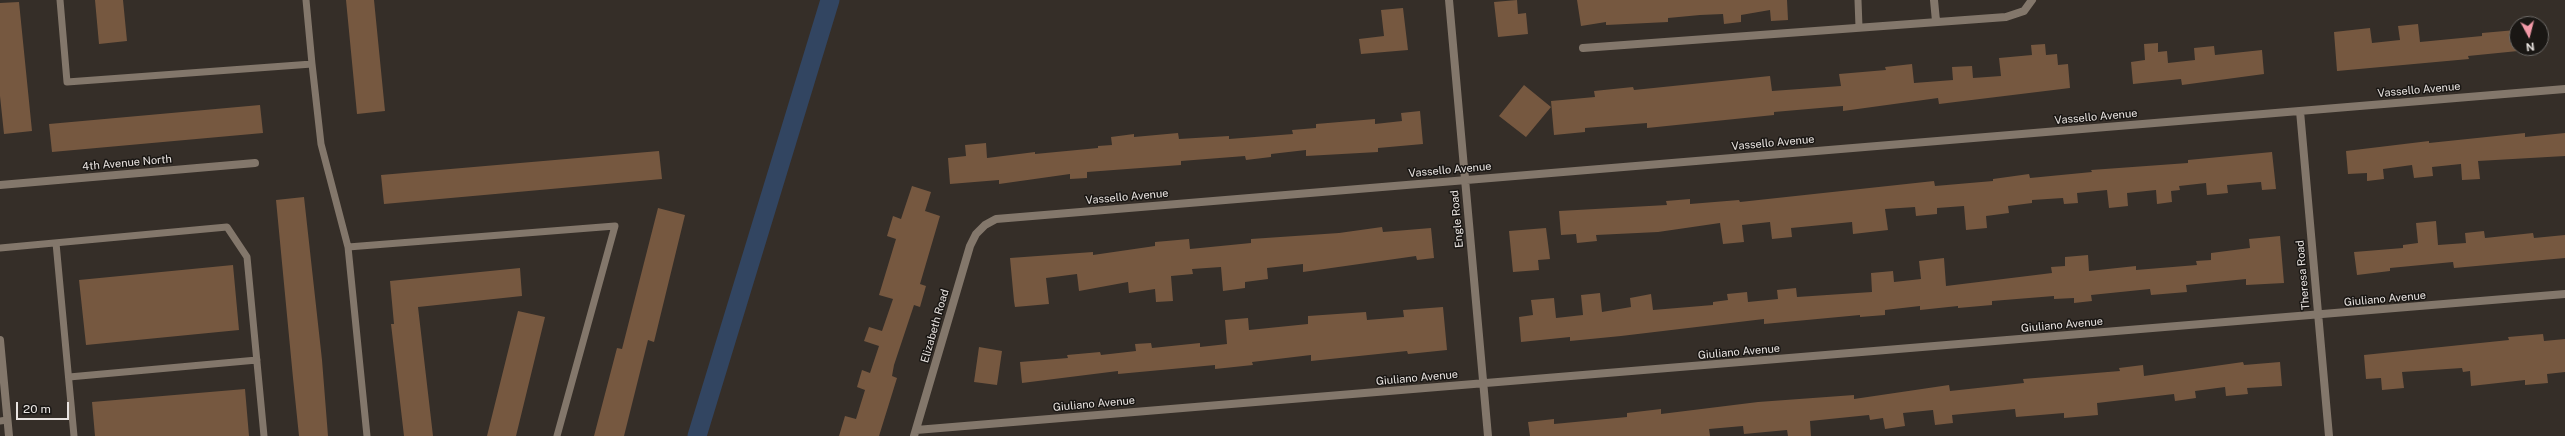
<!DOCTYPE html>
<html>
<head>
<meta charset="utf-8">
<style>
	body { margin:0 }
	#map { position:relative; width:2565px; height:436px; overflow:hidden; background:#352e28; font-family:"Public Sans",sans-serif }
	canvas { display:block }
	.north { position:absolute; left:2509px; top:16px; width:40px; height:40px; box-sizing:border-box; background:#1a1714; border:1px solid #6c6966; border-radius:50%; rotate:173deg; font-size:11px; font-weight:700; line-height:16px; text-align:center; color:#e8e3e0 }
	.north::after { content:''; display:block; margin:auto; width:14px; height:18px; background:#f39aa8; clip-path:polygon(50% 0,100% 100%,50% 72%,0 100%) }
	.scale { position:absolute; left:16px; top:402px; width:53px; height:18px; box-sizing:border-box; border:2px solid #e8e3e0; border-top:0; padding-left:5px; font-size:12px; line-height:14px; white-space:nowrap; color:#e8e3e0; -webkit-text-stroke:3px #1a1714; paint-order:stroke }
</style>
</head>
<body>
<div id="map">
<canvas width="2565" height="436"></canvas>
<div class="north">N</div>
<div class="scale">20 m</div>
</div>
<script>
const context = document.querySelector('canvas').getContext('2d');
context.lineJoin = 'round';
const poly = rows => new Path2D(rows.map(r => 'M' + r).join(''));
function trace(path, color, width, dash) { context.strokeStyle = color; context.lineWidth = width; context.lineCap = dash ? 'butt' : 'round'; context.setLineDash(dash || []); context.stroke(path); }
function fillPath(path, color) { context.fillStyle = color; context.fill(path, 'evenodd'); }
function label(font, color, halo, rows, align = 'center') {
  context.font = font + ' "Public Sans",sans-serif'; context.lineWidth = 3; context.setLineDash([]); context.textBaseline = 'middle'; context.strokeStyle = halo; context.fillStyle = color; for (const [text, x, y, turn = 0] of rows) {
    context.save(); context.translate(x, y); context.rotate((+turn || 0) * Math.PI / 180); context.textAlign = isNaN(turn) ? turn : align; if (halo) context.strokeText(text, 0, 0); context.fillText(text, 0, 0); context.restore();
  }
}
trace(poly([
	[697,436,830,0]
]), '#324561', 19);
fillPath(poly([
	[95,0,123,0,127,41,99,44],
	[346,0,374,0,385,111,357,114],
	[1517,0,1518,14,1526,13,1528,34,1498,37,1494,2],
	[1577,0,1787,0,1788,20,1771,21,1770,10,1741,15,1741,22,1724,24,1723,14,1700,15,1668,18,1668,22,1606,25,1606,22,1581,26],
	[19,2,32,131,4,134,0,96,0,3],
	[1403,8,1408,50,1361,54,1359,39,1384,36,1381,10],
	[2418,24,2420,42,2482,36,2482,33,2516,30,2518,51,2468,56,2469,59,2337,71,2334,32,2370,28,2372,43,2400,40,2398,26],
	[2158,43,2158,52,2167,51,2168,63,2195,60,2194,48,2214,46,2215,55,2262,50,2264,74,2182,85,2181,79,2133,84,2131,62,2145,60,2144,44],
	[2045,44,2046,55,2057,54,2058,65,2068,64,2070,88,1939,104,1938,98,1843,111,1843,106,1774,112,1774,115,1647,128,1647,123,1585,128,1585,132,1554,135,1551,101,1595,97,1594,91,1633,87,1634,90,1770,76,1772,91,1841,86,1839,74,1886,70,1885,67,1912,64,1914,83,1953,80,1952,67,1972,66,1973,78,2001,76,1999,58,2032,55,2031,45],
	[1524,85,1551,107,1526,137,1499,116],
	[260,105,263,133,52,152,49,124],
	[1420,111,1423,144,1378,148,1378,152,1306,156,1306,150,1271,154,1271,157,1246,160,1245,156,1181,161,1181,165,1087,172,1087,178,1070,179,1070,174,999,184,999,180,950,184,948,158,966,156,965,145,986,143,987,158,1035,152,1035,154,1098,148,1098,146,1112,145,1111,137,1134,134,1134,137,1178,133,1179,139,1229,136,1229,139,1293,134,1292,130,1316,128,1316,124,1375,119,1375,124,1402,121,1401,113],
	[2525,133,2525,137,2565,133,2565,156,2478,161,2480,179,2462,180,2461,164,2432,167,2433,176,2414,178,2412,165,2383,169,2384,179,2367,181,2367,173,2348,174,2346,151,2429,141,2429,143],
	[659,151,662,179,384,204,381,175],
	[2272,152,2276,189,2262,190,2261,182,2227,185,2228,193,2207,195,2206,183,2179,186,2180,190,2171,191,2172,202,2157,204,2156,190,2127,193,2128,206,2109,208,2107,190,2077,193,2078,203,2064,204,2063,198,2032,200,2032,203,2008,206,2009,213,1986,216,1987,228,1966,230,1964,206,1937,208,1937,214,1916,216,1915,207,1885,209,1888,230,1853,234,1852,222,1791,228,1792,237,1772,239,1770,222,1742,225,1744,242,1723,244,1720,223,1658,232,1596,235,1597,241,1577,243,1576,234,1561,235,1559,211,1667,205,1666,201,1690,199,1690,204,1739,200,1740,202,1934,181,1935,186,1993,181,1993,179,2029,174,2030,178,2092,172,2091,170,2188,163,2188,160],
	[912,186,931,192,925,211,940,216,920,284,926,286,920,307,914,305,894,365,892,376,897,378,879,436,839,436,845,416,856,419,865,390,857,387,862,370,870,373,879,346,864,341,869,327,882,331,893,299,879,295,896,239,887,236,893,216,901,219],
	[304,197,322,360,328,436,299,436,293,378,276,200],
	[658,208,685,215,654,342,648,340,624,436,594,436,617,348,622,349],
	[2436,221,2438,245,2466,243,2465,233,2484,231,2485,238,2533,233,2534,238,2565,235,2565,258,2454,268,2453,262,2390,268,2390,271,2357,275,2354,252,2403,248,2403,245,2418,243,2416,223],
	[1382,227,1383,232,1431,228,1434,258,1417,260,1416,256,1303,272,1303,264,1267,268,1268,279,1245,282,1245,288,1223,291,1221,267,1192,269,1193,274,1171,276,1173,301,1156,302,1155,289,1129,293,1128,282,1079,291,1077,274,1046,278,1049,304,1015,307,1014,301,1010,258,1093,252,1093,255,1155,246,1155,242,1189,239,1190,249,1251,243,1251,239,1339,233],
	[1546,228,1550,259,1538,260,1539,270,1513,272,1509,231],
	[2280,236,2284,283,2246,285,2246,279,2186,285,2187,292,2151,295,2150,289,2091,295,2092,301,2074,303,2074,298,2054,299,2054,296,1992,301,1992,305,1958,308,1958,306,1920,310,1920,306,1885,310,1885,315,1860,317,1860,315,1764,324,1764,319,1621,336,1570,341,1570,337,1521,342,1519,317,1533,315,1531,300,1554,298,1556,318,1583,315,1581,295,1600,293,1602,312,1631,307,1630,298,1651,294,1653,310,1713,305,1713,302,1728,300,1727,294,1747,292,1748,302,1778,299,1777,290,1796,288,1797,297,1872,292,1871,273,1893,271,1894,282,1921,279,1919,261,1944,258,1946,286,2052,273,2051,267,2065,266,2065,257,2088,255,2089,271,2136,266,2136,270,2197,265,2196,261,2211,260,2211,253,2250,248,2249,239],
	[233,265,239,330,86,345,79,280],
	[520,268,522,296,418,307,433,436,404,436,391,324,394,324,390,281],
	[1443,307,1447,350,1408,354,1407,351,1311,361,1311,355,1252,362,1253,365,1215,369,1215,365,1118,374,1118,371,1022,383,1020,362,1068,358,1067,355,1100,352,1101,355,1136,351,1135,344,1151,343,1152,348,1200,343,1200,347,1227,344,1225,320,1248,318,1249,330,1308,324,1308,316,1366,312,1367,320,1404,317,1403,310],
	[518,311,545,317,516,436,487,436],
	[2543,334,2544,341,2565,339,2565,372,2547,374,2548,383,2525,385,2525,380,2471,386,2470,371,2463,372,2462,368,2402,372,2404,388,2382,390,2381,378,2366,379,2364,355,2509,340,2508,337],
	[979,347,1002,351,997,385,974,382],
	[2243,362,2244,365,2280,362,2282,386,2247,388,2248,394,2226,396,2225,387,2195,391,2196,398,2175,401,2174,394,2097,403,2098,415,2064,418,2064,413,2016,417,2015,409,1952,415,1953,423,1935,425,1933,410,1903,413,1905,426,1885,429,1883,418,1870,420,1869,415,1810,421,1811,436,1788,436,1787,430,1744,434,1743,426,1709,429,1710,436,1530,436,1528,422,1554,419,1554,424,1627,417,1627,413,1661,409,1661,414,1758,402,1854,395,1854,399,1949,385,1950,391,2024,383,2023,379,2120,371,2119,368,2143,365,2144,376],
	[245,389,249,436,95,436,92,402]
]), '#765840');
trace(poly([
	[60,0,67,82,312,64,306,0],
	[1858,0,1859,27],
	[312,64,321,144,348,247,367,436],
	[56,243,74,436],
	[348,247,615,226,557,436],
	[0,248,227,227,247,257,264,436],
	[69,377,257,360],
	[0,421,7,420]
]), '#83776b', 7);
trace(poly([
	[1449,0,1488,436],
	[1934,0,1936,21],
	[1583,48,2006,17,2024,11,2032,0],
	[2300,111,2329,436],
	[0,185,255,163],
	[0,340,9,436],
	[916,430,2565,294],
	[914,436,970,246,976,234,985,225,996,219,2565,89]
]), '#83776b', 8);
label('11px', '#e8e3e0', '#1a1714', [
	["Vassello Avenue",2419,90,-5],
	["Vassello Avenue",2096,117,-5],
	["Vassello Avenue",1773,143,-5],
	["4th Avenue North",127,163,-5],
	["Vassello Avenue",1450,170,-5],
	["Vassello Avenue",1127,197,-5],
	["Engle Road",1457,219,-95],
	["Theresa Road",2303,275,-95],
	["Giuliano Avenue",2385,299,-5],
	["Giuliano Avenue",2062,325,-5],
	["Elizabeth Road",935,326,-74],
	["Giuliano Avenue",1739,352,-5],
	["Giuliano Avenue",1417,378,-5],
	["Giuliano Avenue",1094,404,-5]
]);
</script>
</body>
</html>
